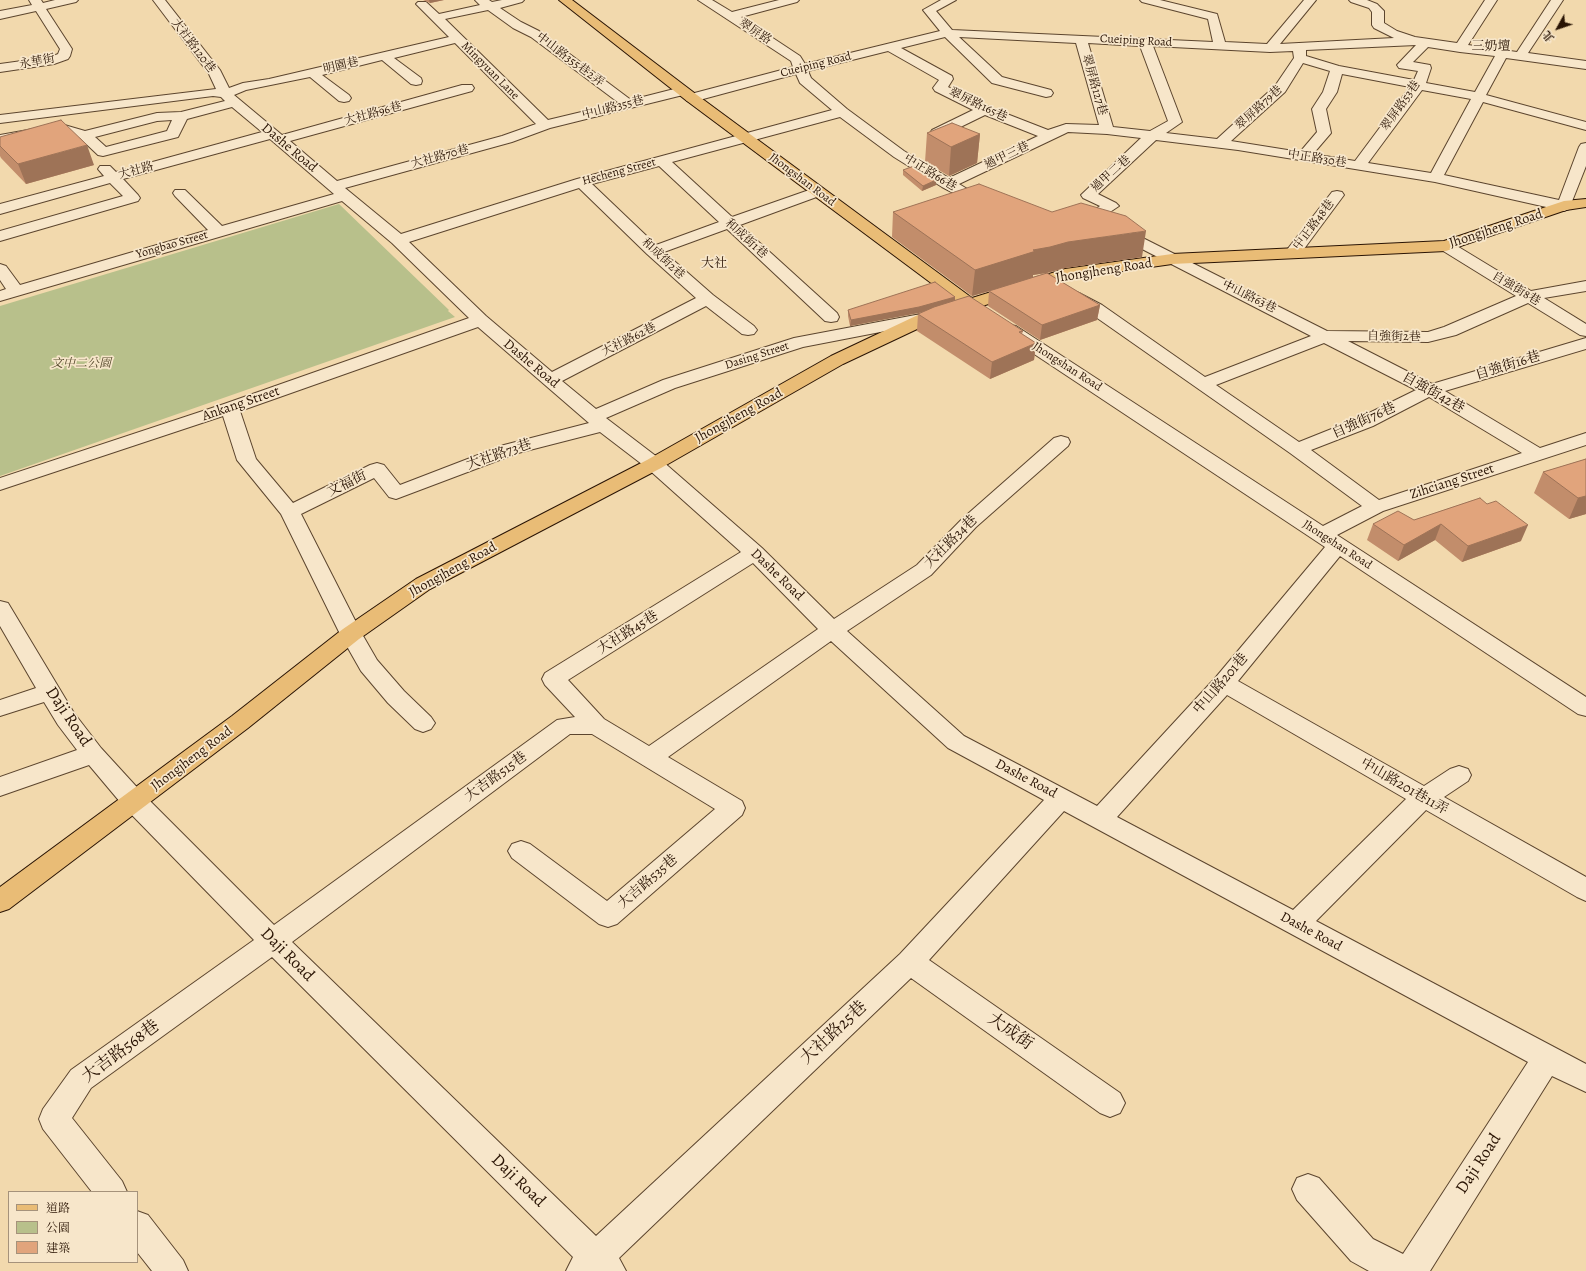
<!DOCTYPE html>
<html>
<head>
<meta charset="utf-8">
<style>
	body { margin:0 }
	#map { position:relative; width:1586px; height:1271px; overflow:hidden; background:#f2d9ad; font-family:Alegreya,"Noto Serif TC",serif }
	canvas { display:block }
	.legend { position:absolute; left:8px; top:1191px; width:130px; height:72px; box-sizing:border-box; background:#f7e6ca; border:1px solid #a5927b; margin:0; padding:5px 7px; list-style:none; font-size:12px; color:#2a1404 }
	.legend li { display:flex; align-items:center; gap:8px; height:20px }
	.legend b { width:20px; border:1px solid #a5927b }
	.north { position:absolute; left:1538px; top:8px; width:40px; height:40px; -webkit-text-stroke:3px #f7e6ca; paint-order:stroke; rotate:230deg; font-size:11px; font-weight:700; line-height:16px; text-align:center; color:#2a1404 }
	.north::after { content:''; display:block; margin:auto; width:14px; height:18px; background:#2a1404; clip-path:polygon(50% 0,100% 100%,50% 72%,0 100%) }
</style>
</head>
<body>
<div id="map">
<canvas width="1586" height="1271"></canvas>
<ul class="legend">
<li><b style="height:5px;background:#e9bc76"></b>道路</li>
<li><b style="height:11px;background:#b8c08b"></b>公園</li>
<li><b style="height:11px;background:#e1a47c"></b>建築</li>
</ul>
<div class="north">北</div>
</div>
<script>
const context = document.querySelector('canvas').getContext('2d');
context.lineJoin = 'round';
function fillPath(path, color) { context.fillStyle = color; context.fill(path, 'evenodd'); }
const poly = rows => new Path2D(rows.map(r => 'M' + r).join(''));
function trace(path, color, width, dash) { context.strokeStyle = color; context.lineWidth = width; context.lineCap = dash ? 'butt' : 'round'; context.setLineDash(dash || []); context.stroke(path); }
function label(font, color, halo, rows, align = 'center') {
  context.font = font + ' Alegreya,"Noto Serif TC",serif'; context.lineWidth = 3.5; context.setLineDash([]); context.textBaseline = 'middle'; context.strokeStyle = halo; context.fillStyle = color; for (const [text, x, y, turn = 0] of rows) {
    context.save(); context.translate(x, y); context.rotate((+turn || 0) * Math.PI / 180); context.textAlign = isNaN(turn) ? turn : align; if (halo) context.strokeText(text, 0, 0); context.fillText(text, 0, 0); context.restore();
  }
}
fillPath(poly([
	[339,204,449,310,448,311,455,317,0,476,0,306]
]), '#b8c08b');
const minor = poly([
	[29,0,41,0,43,3,55,0,78,0,76,2,46,9,72,49,70,56,68,59,54,64,0,72,0,64,51,57,58,54,60,49,36,11,0,19,0,11,32,5,29,0],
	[153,0,165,0,220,70,229,88,243,83,269,79,449,37,416,4,418,2,426,2,439,14,480,5,475,0,489,0,492,2,502,0,524,0,522,2,500,8,521,22,539,31,631,100,682,87,687,88,689,91,687,94,550,128,512,142,345,188,401,234,577,179,832,110,800,83,796,74,692,102,687,101,685,98,687,95,793,67,791,61,698,0,712,0,732,12,779,0,799,0,797,2,741,17,800,56,805,64,940,31,923,10,941,0,956,0,936,11,952,30,1213,42,1208,19,1142,2,1140,0,1160,0,1217,14,1225,42,1267,44,1304,0,1316,0,1280,44,1394,38,1374,28,1372,25,1372,12,1369,8,1351,2,1349,0,1367,0,1377,4,1384,11,1384,23,1397,31,1415,37,1457,43,1485,0,1497,0,1468,45,1517,52,1551,0,1563,0,1528,53,1586,61,1586,69,1506,58,1486,95,1586,122,1586,130,1483,102,1444,175,1559,200,1579,147,1581,144,1586,143,1586,166,1569,209,1564,211,1435,182,1238,150,1156,140,1098,194,1116,203,1119,206,1095,222,1090,224,1085,222,1082,219,1100,206,1083,198,1081,195,1141,138,1107,134,1068,132,1064,134,959,184,989,202,991,205,989,208,984,209,942,187,894,157,840,117,672,162,732,217,812,189,822,189,824,192,822,195,740,225,837,313,839,317,837,321,831,322,825,321,727,229,664,252,713,295,754,326,757,330,754,334,748,335,742,334,706,306,562,381,596,409,663,380,794,338,926,313,932,314,934,318,932,322,803,347,675,388,606,418,661,460,762,548,834,619,917,565,962,519,1054,438,1061,436,1068,438,1070,442,1068,446,976,527,931,575,847,631,964,736,1097,806,1216,677,1325,547,1004,334,1001,330,1004,326,1010,325,1016,326,1323,526,1362,506,1290,453,1090,313,1067,299,1065,296,1067,293,1073,291,1079,293,1102,305,1205,377,1311,336,1111,233,1108,230,1111,227,1121,227,1327,331,1428,332,1444,327,1516,296,1440,249,1438,246,1440,243,1446,241,1452,243,1531,291,1586,281,1586,291,1544,298,1586,324,1586,336,1580,335,1528,303,1456,335,1428,342,1348,341,1432,384,1586,338,1586,349,1445,391,1540,448,1586,433,1586,445,1383,511,1337,535,1586,697,1586,716,1578,714,1340,556,1238,681,1424,786,1450,769,1459,766,1468,769,1471,775,1468,781,1444,797,1586,877,1586,901,1577,897,1426,810,1316,921,1586,1064,1586,1092,1552,1076,1430,1271,1369,1271,1351,1261,1297,1200,1292,1189,1297,1178,1308,1174,1319,1178,1373,1239,1403,1254,1528,1062,1064,811,929,960,1120,1093,1125,1103,1120,1113,1110,1117,1100,1113,911,978,619,1258,626,1271,566,1271,573,1257,272,957,91,1088,72,1118,122,1181,127,1192,92,1192,43,1129,39,1119,43,1109,71,1070,254,940,126,809,89,765,0,796,0,777,77,750,58,725,44,702,0,716,0,700,36,688,0,626,0,601,8,603,74,713,101,748,144,795,274,925,557,720,575,717,545,685,542,679,545,673,741,552,647,468,600,432,518,453,396,499,389,497,374,478,301,514,362,634,377,660,404,691,431,717,435,723,431,729,423,732,415,729,388,703,361,671,340,634,281,514,237,460,223,416,0,490,0,478,224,404,469,318,392,243,342,201,0,301,0,291,6,289,0,280,0,264,6,266,20,285,208,230,175,196,173,193,175,190,185,190,222,226,334,194,270,139,123,179,138,195,140,198,138,201,0,241,0,231,123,196,110,183,0,214,0,204,104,176,98,169,100,166,110,166,116,172,262,132,232,107,187,119,178,137,103,156,98,155,80,138,61,132,0,143,0,135,61,124,85,131,157,113,181,112,225,101,221,97,213,96,0,123,0,115,216,89,209,74,153,0],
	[488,10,513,28,531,37,619,103,548,120,445,19,488,10],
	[945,37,992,83,1046,97,1051,96,1053,93,1051,90,1002,77,959,37,1076,43,1099,125,1066,124,1048,130,989,107,948,87,953,79,952,76,901,48,945,37],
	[455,43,536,124,502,136,337,181,290,141,472,91,474,88,472,85,462,85,282,135,234,95,246,90,310,77,339,101,344,102,349,101,351,98,349,95,322,75,382,60,411,84,416,85,421,84,422,81,421,78,394,58,455,43],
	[1088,43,1140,46,1168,121,1150,131,1113,127,1088,43],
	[1416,45,1397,65,1399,68,1418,71,1414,80,1339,66,1306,56,1306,50,1416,45],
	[1153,46,1270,52,1293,51,1294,58,1275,86,1217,139,1166,133,1182,122,1153,46],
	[1428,47,1460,52,1495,56,1475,92,1426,83,1431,68,1430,65,1413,62,1428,47],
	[888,51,939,80,933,88,935,91,973,110,932,130,930,133,932,136,942,136,985,115,1038,136,949,178,904,151,847,109,811,78,808,71,888,51],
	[1303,63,1330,71,1323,92,1312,109,1317,132,1300,152,1231,141,1285,92,1303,63],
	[1342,74,1410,87,1355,161,1313,154,1331,133,1326,109,1337,92,1342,74],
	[1422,90,1471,99,1431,173,1368,163,1422,90],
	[172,120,167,131,106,147,95,137,157,121,172,120],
	[659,166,719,222,656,245,592,184,659,166],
	[579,188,647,254,696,298,552,372,486,316,409,242,579,188],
	[478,327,589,423,504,445,400,485,384,465,377,463,370,465,293,503,256,459,240,411,478,327],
	[1324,343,1416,390,1359,418,1299,442,1216,385,1324,343],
	[1429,397,1522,453,1379,500,1311,450,1373,426,1429,397],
	[753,563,818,629,649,746,604,719,568,680,753,563],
	[831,641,948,748,1044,800,900,954,596,1236,292,942,570,734,592,734,715,809,607,901,530,844,521,841,512,844,508,851,512,858,599,924,608,927,617,924,742,815,745,808,742,801,668,757,831,641],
	[1227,695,1406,799,1293,910,1117,817,1227,695],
	[1337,191,1342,192,1344,195,1298,257,1286,257,1284,254,1286,251,1332,192,1337,191],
	[137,1211,148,1215,183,1260,188,1271,152,1271,137,1252,137,1211]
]);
const major = poly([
	[559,0,572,0,697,95,972,298,1065,269,1172,254,1444,241,1564,201,1586,199,1586,207,1566,210,1446,251,1172,264,1067,279,932,322,843,364,661,468,430,589,359,639,248,728,9,909,0,912,0,887,232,716,343,629,416,579,647,460,831,356,920,314,958,303,687,101,559,0]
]);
trace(minor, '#5c452e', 2);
trace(major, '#2a1404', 2);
fillPath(minor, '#f7e6ca');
fillPath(major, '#e9bc76');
fillPath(poly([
	[423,0,444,0,430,3],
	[927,133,980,134,977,163,949,176,925,162],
	[0,137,94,165,26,184,1,158,0,156],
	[903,170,936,185,922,191,903,175],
	[893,212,1052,212,1142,257,1065,268,1047,273,1100,305,1097,320,1040,340,988,306,989,291,994,290,972,296,892,237],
	[1046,273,1033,277,1033,275],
	[955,300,1023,331,1022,334,1036,343,1034,360,990,379,917,331,918,314,924,311,850,326,848,316,848,310],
	[1586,459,1586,514,1569,519,1534,493,1543,472],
	[1480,498,1521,541,1462,562,1435,540,1398,561,1367,540,1373,524,1414,520]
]), '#c28d6b');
fillPath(poly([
	[429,0,444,0,430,3],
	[980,134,977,163,949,176,951,147],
	[87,145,94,165,26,184,18,164],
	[936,180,936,185,922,191,923,186],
	[1146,231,1142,257,1065,268,1046,273,1033,275,1033,278,972,296,975,270,1033,250,1068,242],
	[955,297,955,302,919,313,850,326,851,320],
	[1100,305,1097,320,1040,340,1042,325],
	[1036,343,1034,360,990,379,992,362],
	[1586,496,1586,514,1569,519,1578,498],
	[1441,524,1435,540,1398,561,1404,545],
	[1528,525,1521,541,1462,562,1468,546]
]), '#9e7357');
const building = poly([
	[61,120,87,145,18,164,0,146,0,137,61,120],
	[952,123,980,134,951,147,927,133,952,123],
	[914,166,936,180,923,186,903,170,914,166],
	[979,184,1052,212,1081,203,1126,216,1146,231,1068,242,1050,247,1033,250,1036,251,975,270,893,212,979,184],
	[1047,273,1100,305,1042,325,989,291,1047,273],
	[935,282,955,297,919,307,851,320,848,310,935,282],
	[969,296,1023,331,1019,332,1036,343,992,362,918,314,934,307,969,296],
	[1586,459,1586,496,1578,498,1543,472,1586,459],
	[1480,498,1487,504,1496,501,1528,525,1468,546,1441,524,1404,545,1373,524,1398,511,1414,520,1480,498]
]);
fillPath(building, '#e1a47c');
trace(building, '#9e7357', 1);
label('12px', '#2a1404', '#f7e6ca', [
	["翠屏路",755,32,33],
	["Cueiping Road",1136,41,3],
	["大社路120巷",193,46,53],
	["中山路355巷2弄",570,60,37],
	["永華街",37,62,-10],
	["Cueiping Road",816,65,-14],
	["明園巷",341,66,-13],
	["Mingyuan Lane",490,71,45],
	["翠屏路127巷",1094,85,74],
	["翠屏路165巷",978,105,25],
	["翠屏路53巷",1401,106,-55],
	["中山路355巷",613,108,-14],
	["翠屏路79巷",1259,108,-43],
	["大社路96巷",373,114,-15],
	["過甲三巷",1007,156,-25],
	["大社路70巷",440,157,-15],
	["中正路30巷",1317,159,9],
	["大社路",136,171,-15],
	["Hecheng Street",619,172,-15],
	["中正路66巷",930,173,31],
	["過甲二巷",1111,174,-42],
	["Jhongshan Road",802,180,37],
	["中正路48巷",1314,225,-53],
	["和成街1巷",746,239,42],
	["Yongbao Street",172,245,-16],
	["和成街2巷",663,259,43],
	["自強街8巷",1516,289,31],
	["中山路63巷",1249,297,26],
	["自強街2巷",1394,337,1],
	["大社路62巷",629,340,-27],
	["Dasing Street",757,356,-18],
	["Jhongshan Road",1067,367,33],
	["Jhongshan Road",1337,545,33]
]);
label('italic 12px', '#55482c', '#f7e6ca', [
	["文中二公園",81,364]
]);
label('13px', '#2a1404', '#f7e6ca', [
	["三奶壇",1491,47],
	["大社",714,264]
]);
label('14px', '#2a1404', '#f7e6ca', [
	["Dashe Road",289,148,40],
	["Jhongjheng Road",1496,229,-18],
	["Jhongjheng Road",1104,271,-9],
	["Dashe Road",531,364,40],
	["自強街16巷",1508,366,-17],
	["自強街42巷",1433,393,29],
	["Ankang Street",241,404,-19],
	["Jhongjheng Road",739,416,-29],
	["自強街76巷",1364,421,-24],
	["大社路73巷",499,455,-19],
	["Zihciang Street",1452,482,-18],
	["文福街",347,484,-26],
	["大社路34巷",951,542,-45],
	["Jhongjheng Road",453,570,-29],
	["Dashe Road",777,575,44],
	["大社路45巷",628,633,-32],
	["中山路201巷",1221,684,-49],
	["Jhongjheng Road",192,759,-37],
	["大吉路515巷",496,777,-36],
	["Dashe Road",1026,779,28],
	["中山路201巷11弄",1404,787,30],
	["大吉路535巷",648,882,-41],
	["Dashe Road",1311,932,28]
]);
label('17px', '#2a1404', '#f7e6ca', [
	["Daji Road",68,717,56],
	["Daji Road",287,955,45],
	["大成街",1010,1032,35],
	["大社路25巷",834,1033,-43],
	["大吉路568巷",121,1052,-37],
	["Daji Road",1479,1164,-57],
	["Daji Road",518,1181,44]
]);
</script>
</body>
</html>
